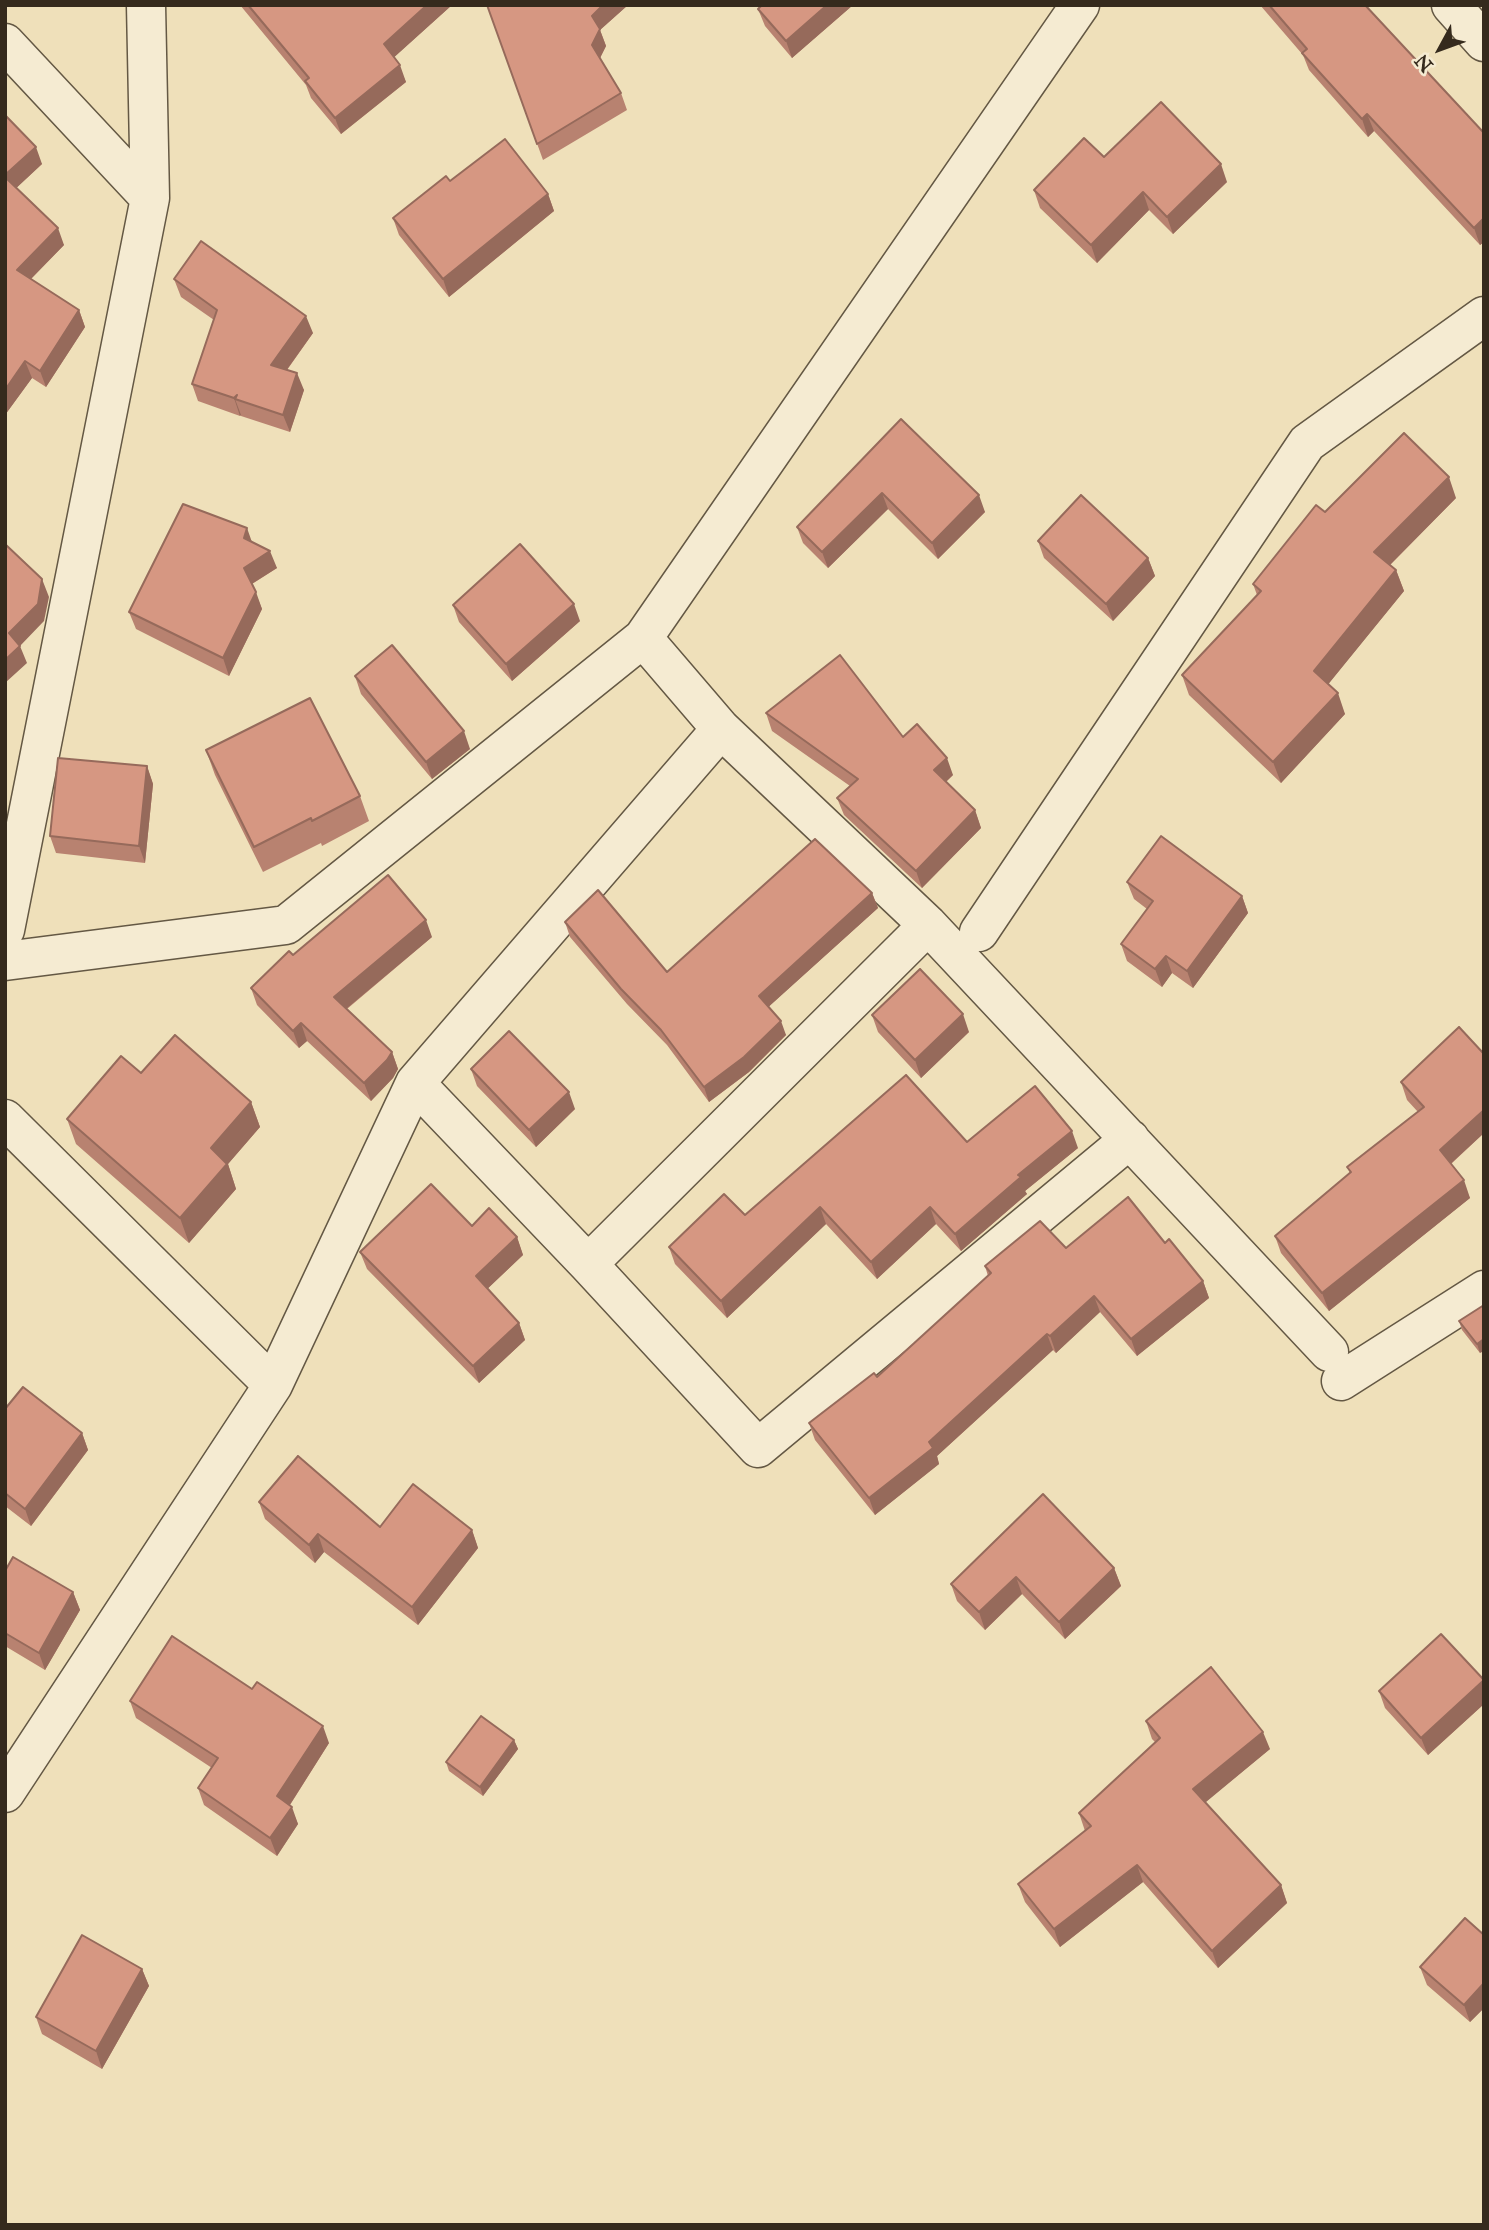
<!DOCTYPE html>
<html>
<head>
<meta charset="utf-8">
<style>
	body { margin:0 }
	#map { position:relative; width:1489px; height:2230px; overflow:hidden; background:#efe0ba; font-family:"IM FELL Great Primer",serif }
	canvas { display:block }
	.frame { position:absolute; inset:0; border:7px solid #352a1d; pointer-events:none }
	.north { position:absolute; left:1405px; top:14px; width:70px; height:70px; -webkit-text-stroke:5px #f5ebd2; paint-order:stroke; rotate:229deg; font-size:19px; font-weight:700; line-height:28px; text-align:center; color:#352a1d }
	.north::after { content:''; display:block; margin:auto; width:24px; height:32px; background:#352a1d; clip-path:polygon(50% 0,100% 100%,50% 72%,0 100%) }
</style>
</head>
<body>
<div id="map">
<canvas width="1489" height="2230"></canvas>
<div class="frame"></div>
<div class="north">N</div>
</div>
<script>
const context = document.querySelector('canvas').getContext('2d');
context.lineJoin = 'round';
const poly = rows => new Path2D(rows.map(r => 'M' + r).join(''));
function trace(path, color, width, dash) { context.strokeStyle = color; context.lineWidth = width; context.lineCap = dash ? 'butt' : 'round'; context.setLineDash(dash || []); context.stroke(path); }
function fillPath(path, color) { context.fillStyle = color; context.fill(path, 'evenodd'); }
const street = poly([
	[1451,5,1484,42],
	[5,43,150,198],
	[643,638,721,729,928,925,1329,1352],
	[5,930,150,198,146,5],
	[979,932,1307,443,1484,316],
	[5,961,286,925,643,638,1080,5],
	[415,1083,588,1264,758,1448,1130,1139],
	[5,1119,273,1385],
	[588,1264,928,925],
	[1341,1381,1484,1290],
	[5,1793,273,1385,415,1083,721,729]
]);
trace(street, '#645844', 41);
trace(street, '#f5ebd2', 38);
fillPath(poly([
	[240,5,452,5,394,57,406,82,341,134,311,98,306,85],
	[487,5,628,5,600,30,606,46,600,58,621,93,627,110,543,160],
	[853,5,792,58,765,26,758,9],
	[1260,5,1365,5,1484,133,1484,242,1480,245,1374,131,1368,137,1309,70,1303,55],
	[5,115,42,164,16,188,64,245,31,279,79,310,85,327,46,387,32,378,5,415],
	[1104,157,1227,182,1173,234,1149,210,1097,263,1040,208,1034,190],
	[450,181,548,194,554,211,449,297,399,235,393,218],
	[174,279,313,333,287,370,304,390,290,432,241,416,241,415,240,416,198,401,192,384,214,320,181,297],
	[901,419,985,512,938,559,888,509,828,568,803,543,797,527],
	[1456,498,1390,565,1396,570,1404,591,1328,684,1345,714,1281,783,1189,695,1182,675,1257,595,1253,584,1325,512],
	[1038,541,1148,558,1155,576,1113,621,1044,558],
	[252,542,277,568,252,584,262,609,229,676,136,629,129,612],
	[453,605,580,621,512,681,459,622],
	[355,676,470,749,432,779,361,694],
	[766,713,903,737,953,775,946,782,975,810,981,828,922,888,844,815,837,798,850,786,772,731],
	[206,750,360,796,369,821,322,846,321,843,263,872,215,775],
	[147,766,153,784,145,863,56,853,50,836],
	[1127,882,1242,896,1248,913,1193,988,1172,973,1162,987,1127,961,1121,944,1147,909,1134,899],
	[872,893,878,908,768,1007,786,1035,749,1072,709,1102,667,1045,627,1004,570,937,565,922,667,972],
	[432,937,347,1009,392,1052,398,1069,393,1078,371,1101,307,1041,299,1048,257,1005,251,988,293,955],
	[872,1015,969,1032,921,1078,878,1032],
	[1484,1054,1484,1133,1451,1164,1470,1198,1329,1311,1281,1253,1275,1236,1350,1173,1347,1167,1418,1112,1407,1100,1401,1082],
	[471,1069,575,1109,536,1147,477,1086],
	[141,1073,251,1102,260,1127,228,1164,236,1189,189,1243,76,1144,67,1119],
	[967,1142,1078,1148,1025,1191,1027,1194,961,1251,936,1224,877,1279,826,1224,727,1318,675,1264,669,1247,745,1215],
	[472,1226,517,1237,523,1255,487,1289,519,1323,525,1340,479,1383,367,1269,360,1252],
	[1165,1243,1203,1281,1209,1298,1137,1356,1100,1312,1056,1353,1053,1350,937,1456,939,1464,875,1515,815,1440,809,1423,877,1377,988,1276,985,1266,1066,1248],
	[1484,1305,1480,1353,1462,1330,1459,1321],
	[5,1409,82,1433,88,1450,31,1526,5,1506],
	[259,1502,380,1527,472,1530,478,1548,418,1625,324,1552,315,1563,265,1519],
	[1114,1568,1121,1586,1065,1639,1022,1594,985,1630,957,1601,951,1584],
	[5,1571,73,1592,80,1610,45,1670,5,1646],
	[1484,1680,1484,1704,1428,1755,1385,1708,1379,1691],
	[130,1701,329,1743,290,1805,298,1824,277,1856,204,1805,198,1788,212,1768,136,1718],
	[1146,1721,1270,1749,1205,1802,1281,1885,1287,1903,1218,1968,1143,1882,1060,1947,1025,1902,1018,1884,1085,1831,1079,1813,1156,1743,1152,1739],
	[514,1740,518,1749,483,1796,449,1771,446,1762],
	[1484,1935,1484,2008,1470,2022,1427,1985,1420,1967],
	[142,1969,149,1986,102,2069,42,2034,36,2017]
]), '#b88270');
fillPath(poly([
	[427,5,452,5,390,61,384,44],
	[603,5,628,5,600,30,606,46,598,62,592,45,592,16],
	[827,5,853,5,792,58,786,41],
	[400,65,406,82,341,134,335,118],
	[1367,114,1374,131,1368,137,1362,119],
	[36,147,42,164,11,193,5,175],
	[1221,164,1227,182,1173,234,1167,217],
	[1143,192,1149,210,1097,263,1091,245],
	[548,194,554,211,449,297,443,279],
	[1484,218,1484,242,1480,245,1474,228],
	[58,228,64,245,23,287,17,270],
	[79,310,85,327,46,387,40,371],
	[306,316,313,333,278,382,271,365],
	[25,361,32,378,5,415,5,390],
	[297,373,304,390,290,432,283,415],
	[237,395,235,399,241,415,240,416,234,398],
	[1449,477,1456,498,1382,573,1374,552],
	[882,493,888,509,828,568,822,552],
	[979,495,985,512,938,559,932,543],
	[247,528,253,545,244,538],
	[270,551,277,568,250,585,244,568],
	[1148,558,1155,576,1113,621,1106,604],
	[1396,570,1404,591,1322,692,1314,671],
	[42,579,49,597,44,621,20,646,27,663,5,683,5,660,9,633],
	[256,592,262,609,229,676,223,658],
	[574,604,580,621,512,681,506,664],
	[1338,693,1345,714,1281,783,1273,762],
	[464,731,470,749,432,779,426,762],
	[947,758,953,775,940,787,934,770],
	[147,766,153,784,145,863,139,846],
	[975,810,981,828,922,888,916,871],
	[872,893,878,908,764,1011,759,996],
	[1242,896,1248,913,1193,988,1187,971],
	[426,920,432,937,340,1014,334,997],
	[1166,956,1172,973,1162,987,1155,969],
	[963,1014,969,1032,921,1078,915,1060],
	[781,1021,786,1035,749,1072,709,1102,704,1087],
	[301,1023,307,1041,299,1048,293,1031],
	[392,1052,398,1069,393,1078,371,1101,364,1083],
	[569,1092,575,1109,536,1147,529,1130],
	[251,1102,260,1127,228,1164,236,1189,189,1243,180,1218,211,1148],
	[1484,1110,1484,1133,1446,1168,1440,1150],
	[1072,1131,1078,1148,1025,1191,1027,1194,961,1251,955,1234,1018,1175],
	[1464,1180,1470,1198,1329,1311,1322,1293],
	[820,1207,826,1224,727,1318,721,1301],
	[930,1207,936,1224,877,1279,871,1262],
	[517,1237,523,1255,482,1294,476,1276],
	[1203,1281,1209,1298,1137,1356,1131,1339],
	[1094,1296,1100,1312,1056,1353,1050,1336],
	[519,1323,525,1340,479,1383,473,1366],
	[1047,1334,1053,1350,937,1456,939,1464,875,1515,869,1498,929,1442],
	[1484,1339,1484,1351,1480,1353,1477,1344],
	[82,1433,88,1450,31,1526,25,1509],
	[472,1530,478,1548,418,1625,412,1607],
	[318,1534,324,1552,315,1563,309,1545],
	[1114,1568,1121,1586,1065,1639,1059,1622],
	[1016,1577,1022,1594,985,1630,979,1612],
	[73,1592,80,1610,45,1670,39,1653],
	[1484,1680,1484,1704,1428,1755,1421,1738],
	[323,1726,329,1743,284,1814,277,1796],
	[1263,1732,1270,1749,1200,1807,1193,1789],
	[514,1740,518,1749,483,1796,480,1787],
	[292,1807,298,1824,277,1856,270,1838],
	[1137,1865,1143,1882,1060,1947,1054,1929],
	[1281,1885,1287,1903,1218,1968,1212,1951],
	[142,1969,149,1986,102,2069,96,2051],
	[1484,1983,1484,2008,1470,2022,1464,2005]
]), '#966a5b');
const building = poly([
	[248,5,427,5,384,44,400,65,335,118,305,81,309,78,248,5],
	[487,5,603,5,592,16,600,29,592,45,621,93,537,144,487,5],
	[762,5,827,5,786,41,758,9,762,5],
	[1269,5,1365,5,1484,133,1484,218,1474,228,1367,114,1362,119,1302,53,1307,49,1269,5],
	[1161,102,1221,164,1167,217,1143,192,1091,245,1034,190,1084,138,1104,157,1161,102],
	[5,115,36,147,5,175,5,115],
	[505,139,548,194,443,279,393,218,446,176,450,181,505,139],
	[5,177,58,228,17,270,79,310,40,371,25,361,5,390,5,177],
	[201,241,306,316,271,365,297,373,283,415,235,399,237,395,234,398,192,384,217,310,174,279,201,241],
	[901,419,979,495,932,543,882,493,822,552,797,527,901,419],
	[1404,433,1449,477,1374,552,1396,570,1314,671,1338,693,1273,762,1182,675,1261,591,1253,584,1316,505,1325,512,1404,433],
	[1081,495,1148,558,1106,604,1038,541,1081,495],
	[183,504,247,528,244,538,270,551,244,568,256,592,223,658,129,612,183,504],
	[5,544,42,579,38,604,9,633,20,646,5,660,5,544],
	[520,544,574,604,506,664,453,605,520,544],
	[392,645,464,731,426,762,355,676,392,645],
	[840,655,903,737,917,724,947,758,934,770,975,810,916,871,837,798,858,779,766,713,840,655],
	[310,698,360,796,312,821,311,818,254,847,206,750,310,698],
	[58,758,147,766,139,846,50,836,58,758],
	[1161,836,1242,896,1187,971,1166,956,1155,969,1121,944,1153,901,1127,882,1161,836],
	[815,839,872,893,759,996,781,1021,744,1057,704,1087,661,1030,621,989,565,922,598,890,667,972,815,839],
	[388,875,426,920,334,997,392,1052,387,1060,364,1083,301,1023,293,1031,251,988,289,951,293,955,388,875],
	[920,969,963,1014,915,1060,872,1015,920,969],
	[1459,1027,1484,1054,1484,1110,1440,1150,1464,1180,1322,1293,1275,1236,1351,1172,1347,1167,1424,1107,1401,1082,1459,1027],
	[509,1031,569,1092,529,1130,471,1069,509,1031],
	[175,1035,251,1102,211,1148,227,1164,180,1218,67,1119,121,1056,141,1073,175,1035],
	[906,1075,967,1142,1035,1086,1072,1131,1018,1175,1021,1177,955,1234,930,1207,871,1262,820,1207,721,1301,669,1247,724,1194,745,1215,906,1075],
	[431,1184,472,1226,489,1208,517,1237,476,1276,519,1323,473,1366,360,1252,431,1184],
	[1128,1197,1165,1243,1169,1239,1203,1281,1131,1339,1094,1296,1050,1336,1047,1334,929,1442,933,1448,869,1498,809,1423,874,1373,877,1377,991,1273,985,1266,1040,1221,1066,1248,1128,1197],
	[1484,1305,1484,1339,1477,1344,1459,1321,1484,1305],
	[23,1387,82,1433,25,1509,5,1493,5,1409,23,1387],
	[298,1456,380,1527,413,1484,472,1530,412,1607,318,1534,309,1545,259,1502,298,1456],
	[1043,1494,1114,1568,1059,1622,1016,1577,979,1612,951,1584,1043,1494],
	[13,1557,73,1592,39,1653,5,1633,5,1571,13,1557],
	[1441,1634,1484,1680,1421,1738,1379,1691,1441,1634],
	[172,1636,252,1689,257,1682,323,1726,277,1796,292,1807,270,1838,198,1788,218,1758,130,1701,172,1636],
	[1211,1667,1263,1732,1193,1789,1281,1885,1212,1951,1137,1865,1054,1929,1018,1884,1091,1826,1079,1813,1160,1738,1146,1721,1211,1667],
	[481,1716,514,1740,480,1787,446,1762,481,1716],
	[1465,1918,1484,1935,1484,1983,1464,2005,1420,1967,1465,1918],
	[82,1935,142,1969,96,2051,36,2017,82,1935]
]);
fillPath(building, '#d69782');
trace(building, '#966a5b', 2);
</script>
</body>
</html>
